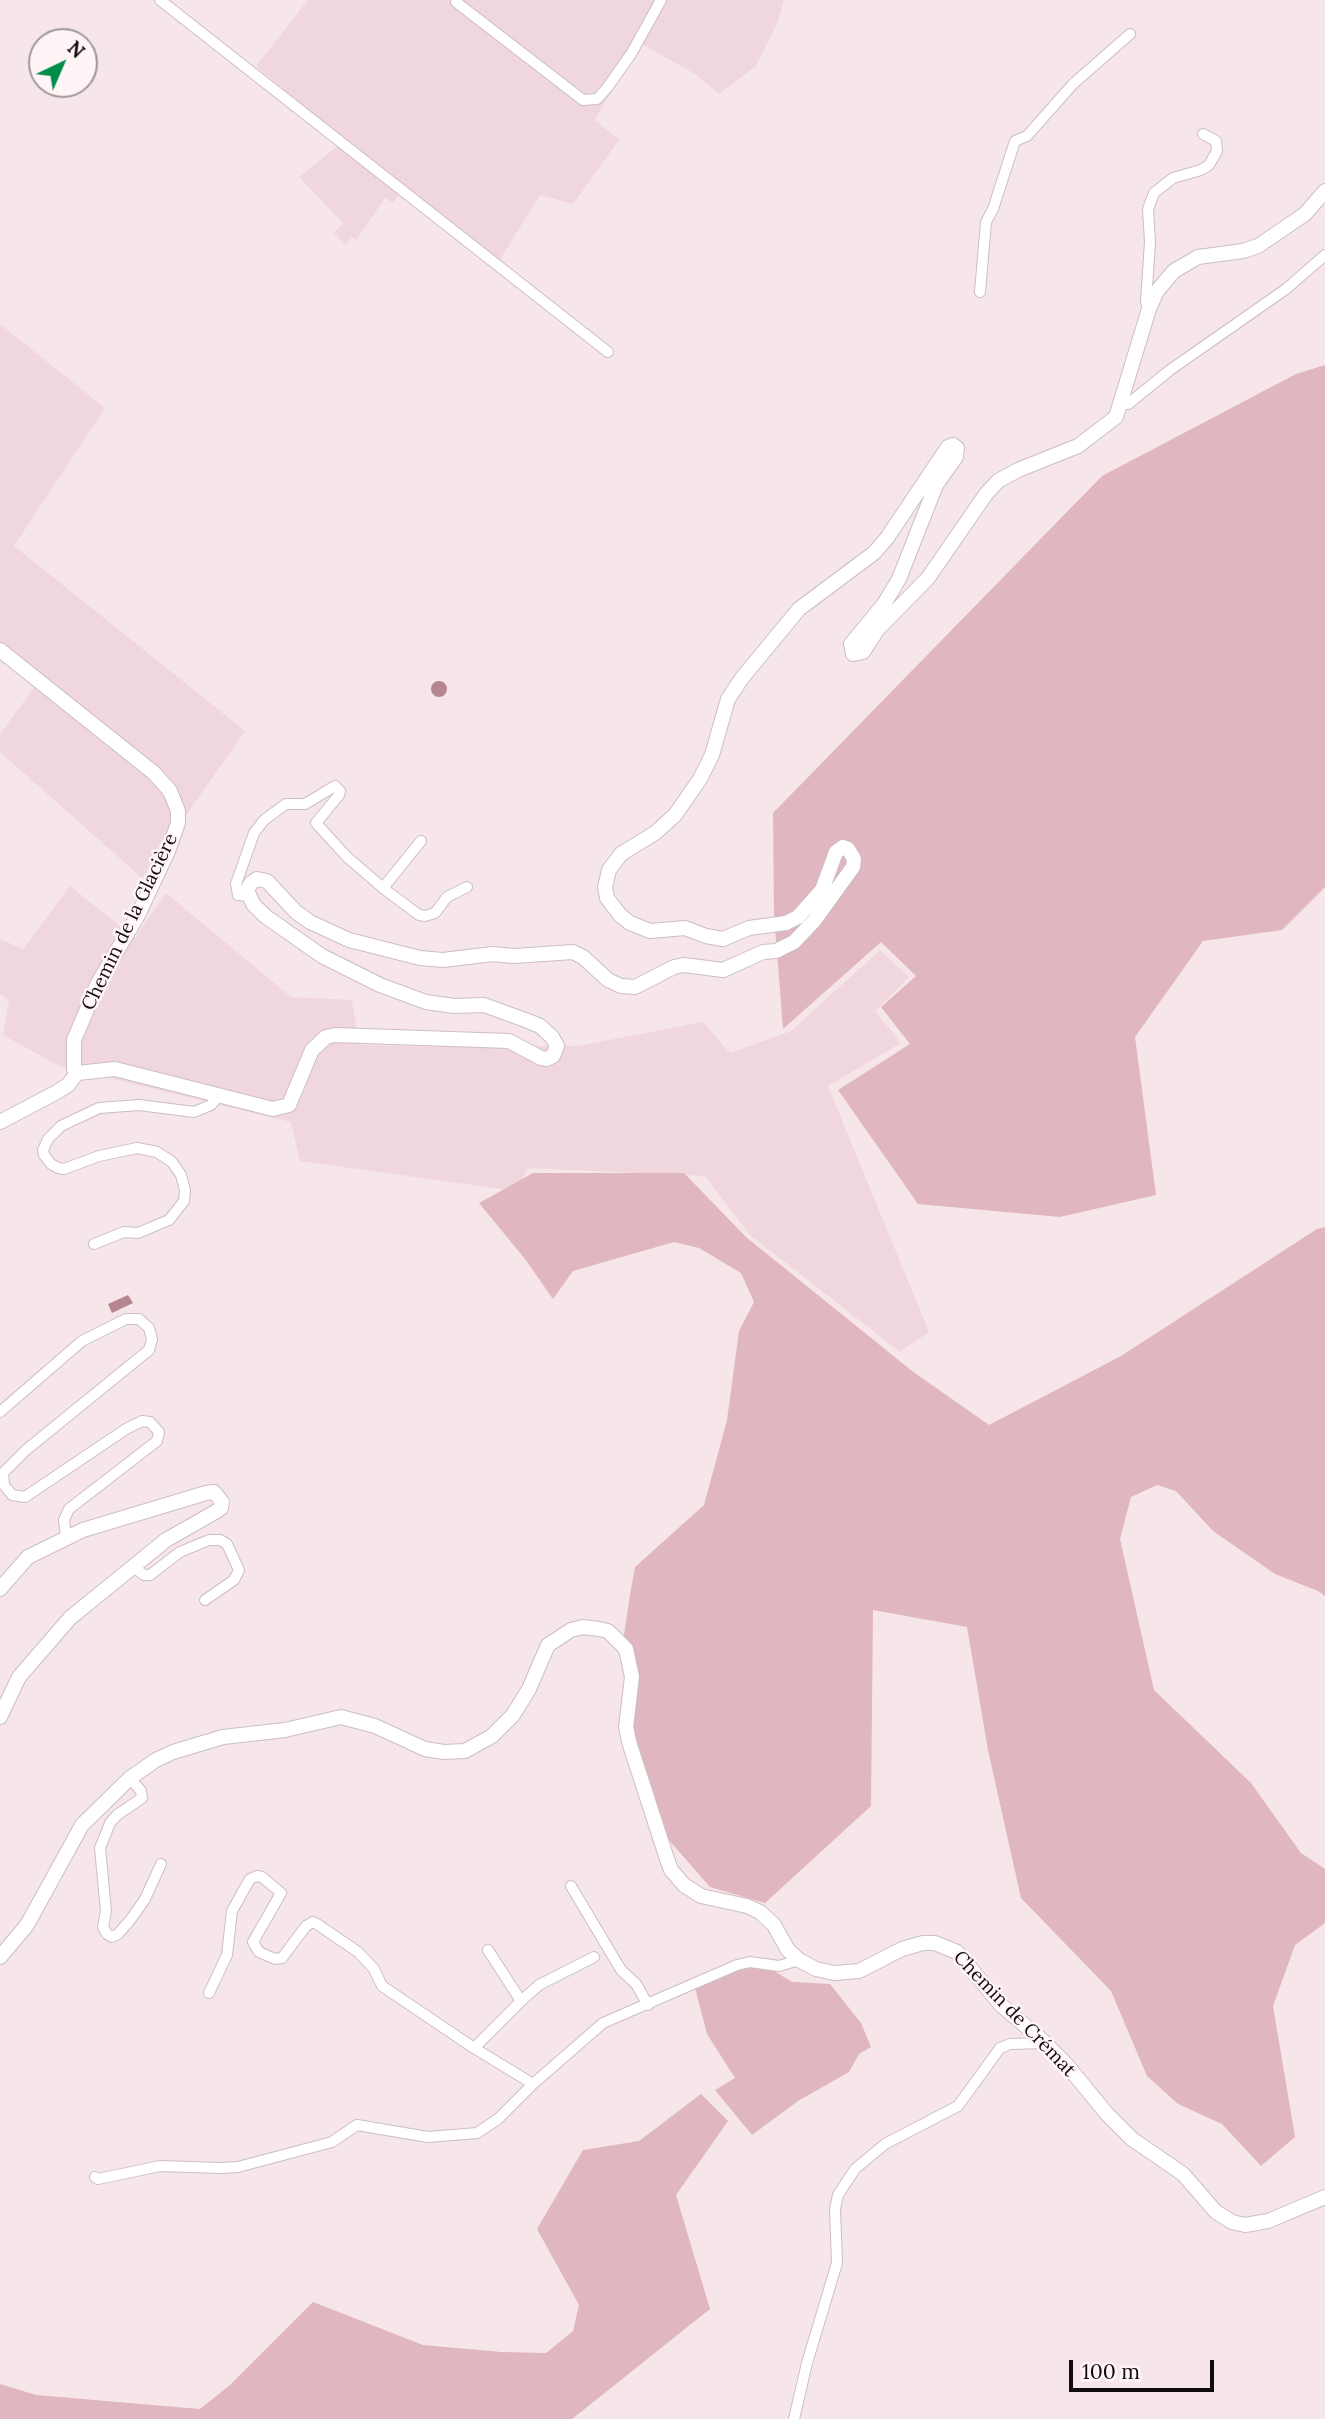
<!DOCTYPE html>
<html>
<head>
<meta charset="utf-8">
<style>
	body { margin:0 }
	#map { position:relative; width:1325px; height:2419px; overflow:hidden; background:#f6e6e9; font-family:Lora,serif }
	canvas { display:block }
	.north { position:absolute; left:28px; top:28px; width:70px; height:70px; box-sizing:border-box; background:#fff5f7; border:2px solid #a09899; border-radius:50%; rotate:44deg; font-size:19px; font-weight:700; line-height:28px; text-align:center; color:#110c0d }
	.north::after { content:''; display:block; margin:auto; width:24px; height:32px; background:#008c49; clip-path:polygon(50% 0,100% 100%,50% 72%,0 100%) }
	.scale { position:absolute; left:1069px; top:2360px; width:145px; height:32px; box-sizing:border-box; border:4px solid #110c0d; border-top:0; padding-left:9px; font-size:21px; line-height:24px; white-space:nowrap; color:#110c0d; -webkit-text-stroke:5px #fff5f7; paint-order:stroke }
</style>
</head>
<body>
<div id="map">
<canvas width="1325" height="2419"></canvas>
<div class="north">N</div>
<div class="scale">100 m</div>
</div>
<script>
const context = document.querySelector('canvas').getContext('2d');
context.lineJoin = 'round';
function fillPath(path, color) { context.fillStyle = color; context.fill(path, 'evenodd'); }
const poly = rows => new Path2D(rows.map(r => 'M' + r).join(''));
function trace(path, color, width, dash) { context.strokeStyle = color; context.lineWidth = width; context.lineCap = dash ? 'butt' : 'round'; context.setLineDash(dash || []); context.stroke(path); }
function label(font, color, halo, rows, align = 'center') {
  context.font = font + ' Lora,serif'; context.lineWidth = 5; context.setLineDash([]); context.textBaseline = 'middle'; context.strokeStyle = halo; context.fillStyle = color; for (const [text, x, y, turn = 0] of rows) {
    context.save(); context.translate(x, y); context.rotate((+turn || 0) * Math.PI / 180); context.textAlign = isNaN(turn) ? turn : align; if (halo) context.strokeText(text, 0, 0); context.fillText(text, 0, 0); context.restore();
  }
}
fillPath(poly([
	[308,0,784,0,777,24,756,66,719,94,695,74,640,43,595,120,619,140,573,204,540,195,499,261,325,124,256,66],
	[339,145,401,193,393,203,385,198,356,240,352,237,345,245,334,233,343,223,299,177],
	[0,324,105,408,14,546,245,731,142,878,0,752,0,734,36,685,0,657],
	[70,886,135,938,166,893,291,997,352,1000,359,1045,452,1047,578,1046,703,1022,730,1053,791,1031,880,950,909,977,875,1011,901,1043,828,1086,929,1332,900,1352,750,1235,705,1176,528,1168,516,1191,300,1161,291,1122,59,1066,3,1035,9,1000,0,994,0,939,23,949]
]), '#f0d7dd');
fillPath(poly([
	[1325,365,1325,887,1282,930,1203,941,1135,1037,1156,1195,1060,1217,918,1204,838,1090,910,1044,881,1007,916,976,881,942,783,1029,774,915,773,813,1102,476,1296,374],
	[533,1173,684,1173,746,1237,912,1371,989,1425,1121,1356,1317,1229,1325,1227,1325,1596,1318,1591,1275,1574,1213,1531,1176,1491,1157,1485,1131,1497,1120,1539,1154,1690,1251,1783,1301,1853,1325,1869,1325,1923,1295,1945,1273,2006,1295,2137,1261,2166,1222,2124,1178,2104,1147,2076,1111,1991,1021,1898,988,1750,967,1627,873,1610,871,1806,765,1903,710,1887,668,1839,633,1729,638,1673,624,1635,630,1595,635,1567,704,1505,727,1420,739,1331,754,1302,741,1273,699,1248,674,1242,573,1271,553,1299,525,1259,479,1203],
	[751,1968,771,1969,792,1982,830,1984,861,2023,871,2047,859,2054,849,2072,798,2101,752,2135,715,2090,735,2078,707,2034,695,1988,736,1970],
	[701,2094,728,2121,676,2195,710,2309,572,2419,0,2419,0,2384,36,2395,200,2409,230,2385,313,2302,423,2345,501,2352,546,2353,573,2331,579,2305,537,2229,583,2150,639,2141]
]), '#e0b6c0');
fillPath(poly([
	'431 689a8 8 0 1 1 16 0a8 8 0 1 1-16 0Z',
	[128,1295,133,1303,112,1313,108,1304]
]), '#b38690');
const minor = poly([
	[160,0,608,352],
	[456,2,583,100,597,99,607,88,631,54,661,0],
	[980,292,986,222,993,209,1015,141,1027,136,1073,84,1130,34],
	[1149,309,1146,302,1150,242,1148,209,1154,193,1173,178,1201,170,1209,165,1217,151,1216,141,1203,134],
	[1121,403,1128,404,1133,400,1170,370,1286,289,1325,255],
	[383,888,421,841],
	[248,896,238,895,236,884,254,833,264,820,286,804,305,804,335,786,340,791,339,795,316,823,347,857,383,888,419,915,425,916,435,913,447,897,467,887],
	[94,1244,124,1232,138,1233,169,1220,184,1201,185,1190,181,1175,172,1162,157,1152,137,1148,99,1156,64,1169,58,1168,51,1164,44,1155,43,1150,48,1139,61,1126,99,1108,139,1105,194,1112,211,1105,219,1096],
	[0,1412,82,1341,126,1319,139,1319,149,1328,152,1339,149,1350,26,1450,3,1473,4,1485,12,1495,25,1497,126,1429,142,1421,150,1422,159,1432,157,1441,69,1509,64,1520,66,1537],
	[132,1566,144,1575,150,1575,180,1552,209,1540,220,1540,227,1544,239,1570,234,1580,205,1600],
	[130,1778,141,1791,142,1798,117,1815,110,1823,100,1848,106,1911,103,1927,107,1934,112,1937,118,1934,131,1919,145,1899,161,1864],
	[571,1886,621,1970,636,1984,648,2005],
	[488,1950,521,2001],
	[209,1993,227,1955,232,1911,250,1879,257,1876,262,1877,281,1893,253,1942,259,1952,275,1959,282,1958,306,1926,313,1922,317,1924,358,1952,374,1969,382,1986,474,2048,533,2084],
	[474,2048,521,2001,539,1985,594,1957],
	[95,2177,98,2179,160,2166,220,2168,238,2167,332,2142,357,2125,428,2137,477,2133,498,2119,533,2084,603,2023,737,1965,750,1962,779,1966,799,1960],
	[794,2419,807,2363,837,2263,835,2209,838,2195,855,2169,885,2144,958,2106,1000,2048,1010,2044,1044,2043]
]);
const tertiary = poly([
	[0,650,154,773,170,791,178,811,178,823,168,851,138,915,98,983,74,1040,74,1069,77,1073],
	[77,1073,115,1069,273,1109,289,1105,312,1050,326,1037,335,1035,509,1041,541,1058,546,1059,553,1056,557,1046,552,1037,540,1026,528,1021,484,1005,454,1006,426,1002,380,985,322,956,265,916,253,904,247,890,251,883,257,879,267,881,296,912,310,922,349,940,420,958,443,960,493,954,514,956,573,952,583,957,608,980,621,986,635,987,674,967,684,965,723,970,763,952,776,951,794,942,814,921,853,867,854,859,848,849,843,847,836,852,822,890,798,917,786,923,749,928,723,939,706,936,685,928,650,931,630,923,620,915,607,898,605,887,609,870,621,854,655,833,675,815,700,779,712,755,728,699,742,678,799,609,874,553,887,538,948,447,953,445,957,448,956,457,936,485,899,579,884,604,851,644,853,654,863,652,878,629,928,578,986,494,998,481,1018,470,1078,446,1116,417,1149,309,1157,291,1174,271,1198,257,1243,251,1258,246,1305,214,1325,191],
	[0,1122,57,1092,68,1085,77,1073],
	[0,1589,28,1557,83,1530,206,1493,214,1492,222,1502,221,1508,217,1511,166,1540,70,1618,19,1677,0,1717],
	[0,1957,27,1925,82,1825,130,1778,156,1760,173,1752,223,1737,285,1730,341,1717,375,1726,425,1749,444,1752,465,1751,492,1736,513,1715,529,1689,548,1645,571,1630,583,1627,599,1629,608,1631,626,1649,632,1677,626,1727,630,1745,667,1859,671,1870,684,1885,701,1896,747,1906,760,1912,774,1925,788,1950,799,1960,816,1969,834,1973,859,1971,902,1949,923,1943,935,1943,957,1952,1001,2005,1042,2040,1066,2064,1107,2114,1132,2139,1183,2174,1216,2212,1232,2222,1245,2225,1268,2221,1325,2197]
]);
trace(minor, '#cdbec1', 12);
trace(tertiary, '#cdbec1', 16);
trace(minor, '#fff', 10);
trace(tertiary, '#fff', 14);
label('19px', '#110c0d', '#fff5f7', [
	["Chemin de la Glacière",130,922,-64],
	["Chemin de Crémat",1014,2014,46]
]);
</script>
</body>
</html>
